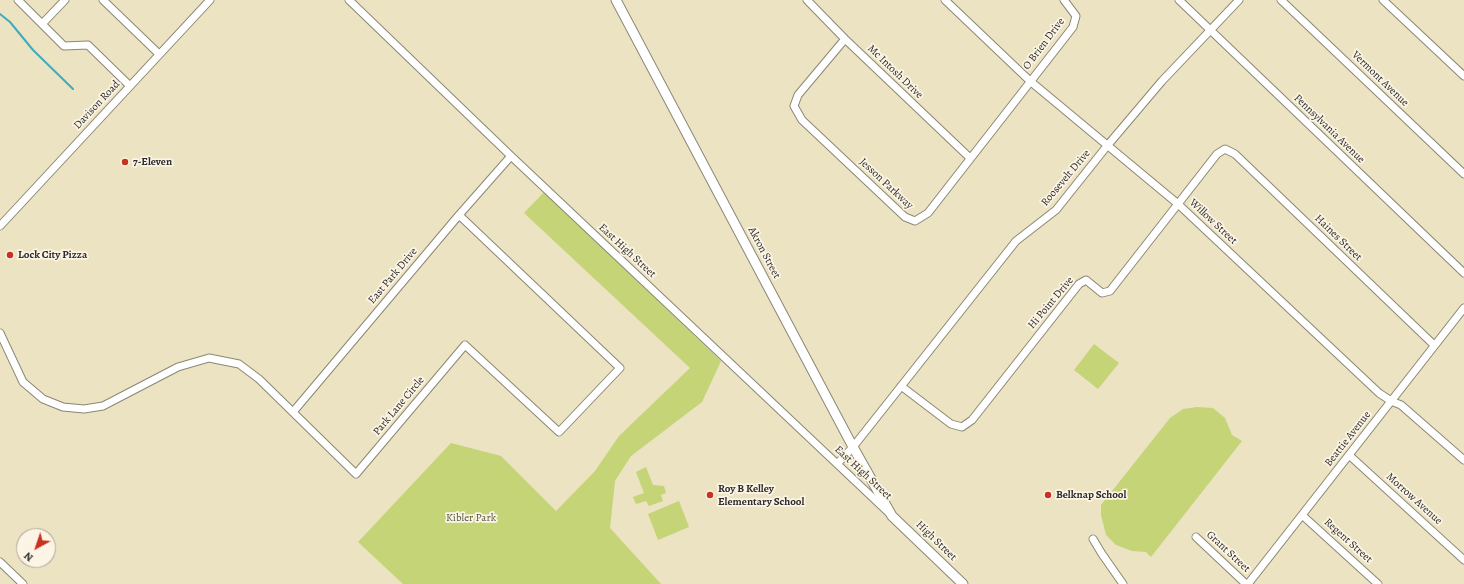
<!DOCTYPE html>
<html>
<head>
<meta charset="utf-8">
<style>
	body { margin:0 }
	#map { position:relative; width:1464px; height:584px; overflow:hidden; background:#ebe3c1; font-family:Alegreya,serif }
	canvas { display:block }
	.north { position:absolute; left:16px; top:528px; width:40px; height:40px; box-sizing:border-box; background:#fcf5e5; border:1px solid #a8a49b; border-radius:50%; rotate:220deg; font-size:11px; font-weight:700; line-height:16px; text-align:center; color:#2b2b2b }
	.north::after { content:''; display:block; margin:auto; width:14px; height:18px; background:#c8321e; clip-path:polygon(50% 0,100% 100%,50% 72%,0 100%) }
</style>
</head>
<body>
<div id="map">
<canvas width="1464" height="584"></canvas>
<div class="north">N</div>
</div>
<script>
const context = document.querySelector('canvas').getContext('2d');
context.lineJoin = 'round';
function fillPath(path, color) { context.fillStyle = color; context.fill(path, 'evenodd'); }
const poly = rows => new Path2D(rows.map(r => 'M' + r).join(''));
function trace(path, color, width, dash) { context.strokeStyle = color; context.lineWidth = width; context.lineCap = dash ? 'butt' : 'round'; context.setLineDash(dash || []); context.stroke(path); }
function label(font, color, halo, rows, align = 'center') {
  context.font = font + ' Alegreya,serif'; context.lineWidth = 3.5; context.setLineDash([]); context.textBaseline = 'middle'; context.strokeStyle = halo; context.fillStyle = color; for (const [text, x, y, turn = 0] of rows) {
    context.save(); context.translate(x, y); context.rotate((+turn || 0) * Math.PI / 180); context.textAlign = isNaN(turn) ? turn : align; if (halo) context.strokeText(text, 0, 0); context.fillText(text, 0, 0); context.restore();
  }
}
fillPath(poly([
	[544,192,721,361,702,402,631,456,615,481,610,528,661,584,403,584,358,542,451,443,501,456,556,511,595,471,619,436,690,368,524,213],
	[1094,344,1119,363,1098,389,1074,370],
	[1197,407,1213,408,1225,418,1232,435,1242,441,1151,557,1146,552,1132,551,1116,545,1106,535,1101,515,1101,505,1170,418,1183,409],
	[646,467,653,485,664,486,666,493,661,495,663,501,649,506,646,501,636,504,633,497,644,493,636,472],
	[679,501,689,527,658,540,648,514]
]), '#c4d477');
trace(poly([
	[0,14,10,22,33,50,73,89]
]), '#3eacbc', 2);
const minor = poly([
	[18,0,64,46,88,45,130,86],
	[103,0,159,54],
	[349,0,511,156,888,512],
	[807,0,845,39,970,158],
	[945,0,1030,81,1178,204,1379,393,1391,401,1401,405,1464,460],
	[1179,0,1464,273],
	[1281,0,1464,174],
	[1383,0,1464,76],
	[42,24,65,0],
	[845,39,798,95,794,106,802,120,905,217,915,221,928,213,1073,27,1076,16,1064,0],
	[0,226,210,0],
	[0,333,23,382,43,399,63,407,84,409,103,406,178,367,209,358,239,364,259,379,356,474,465,345,559,432,620,368,459,215],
	[901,386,951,424,962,427,972,420,1079,284,1086,280,1102,293,1110,291,1217,154,1225,149,1235,154,1434,345],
	[293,412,459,215,511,156],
	[1349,455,1464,560],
	[837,464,853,447,1016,241,1056,210,1107,146,1162,81,1239,0],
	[1302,515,1378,584],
	[1196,537,1246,584],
	[1093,539,1102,554,1123,584],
	[0,562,23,584],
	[1248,584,1464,308]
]);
const major = poly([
	[616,0,853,447,892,516,963,584]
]);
trace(minor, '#8b8776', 9);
trace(major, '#8b8776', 11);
trace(minor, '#fff', 7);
trace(major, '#fff', 9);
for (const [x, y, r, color] of [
	[125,162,4,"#c8321e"],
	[10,255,4,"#c8321e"],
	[710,495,4,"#c8321e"],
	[1048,495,4,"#c8321e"]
]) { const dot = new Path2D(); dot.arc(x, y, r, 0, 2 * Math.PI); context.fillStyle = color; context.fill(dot); trace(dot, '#fcf5e5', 1.5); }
label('11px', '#2b2b2b', '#fcf5e5', [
	["O Brien Drive",1044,44,-53],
	["Mc Intosh Drive",895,72,44],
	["Vermont Avenue",1380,79,44],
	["Davison Road",97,105,-47],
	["Pennsylvania Avenue",1329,129,44],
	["Roosevelt Drive",1066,178,-50],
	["Jesson Parkway",886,184,43],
	["Willow Street",1213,222,43],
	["Haines Street",1338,238,44],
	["East High Street",627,251,43],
	["Akron Street",764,253,62],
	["East Park Drive",393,276,-50],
	["Hi Point Drive",1051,303,-50],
	["Park Lane Circle",399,406,-50],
	["Beattie Avenue",1348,439,-52],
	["East High Street",863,473,43],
	["Morrow Avenue",1414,499,42],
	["High Street",936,541,44],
	["Regent Street",1348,541,42],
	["Grant Street",1228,552,43]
]);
label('bold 11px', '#2b2b2b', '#fcf5e5', [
	["7-Eleven",133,162],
	["Lock City Pizza",18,255],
	["Roy B Kelley",718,489],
	["Elementary School",718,502],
	["Belknap School",1056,495]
], 'left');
label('11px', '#51553e', '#fcf5e5', [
	["Kibler Park",471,518]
]);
</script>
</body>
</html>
